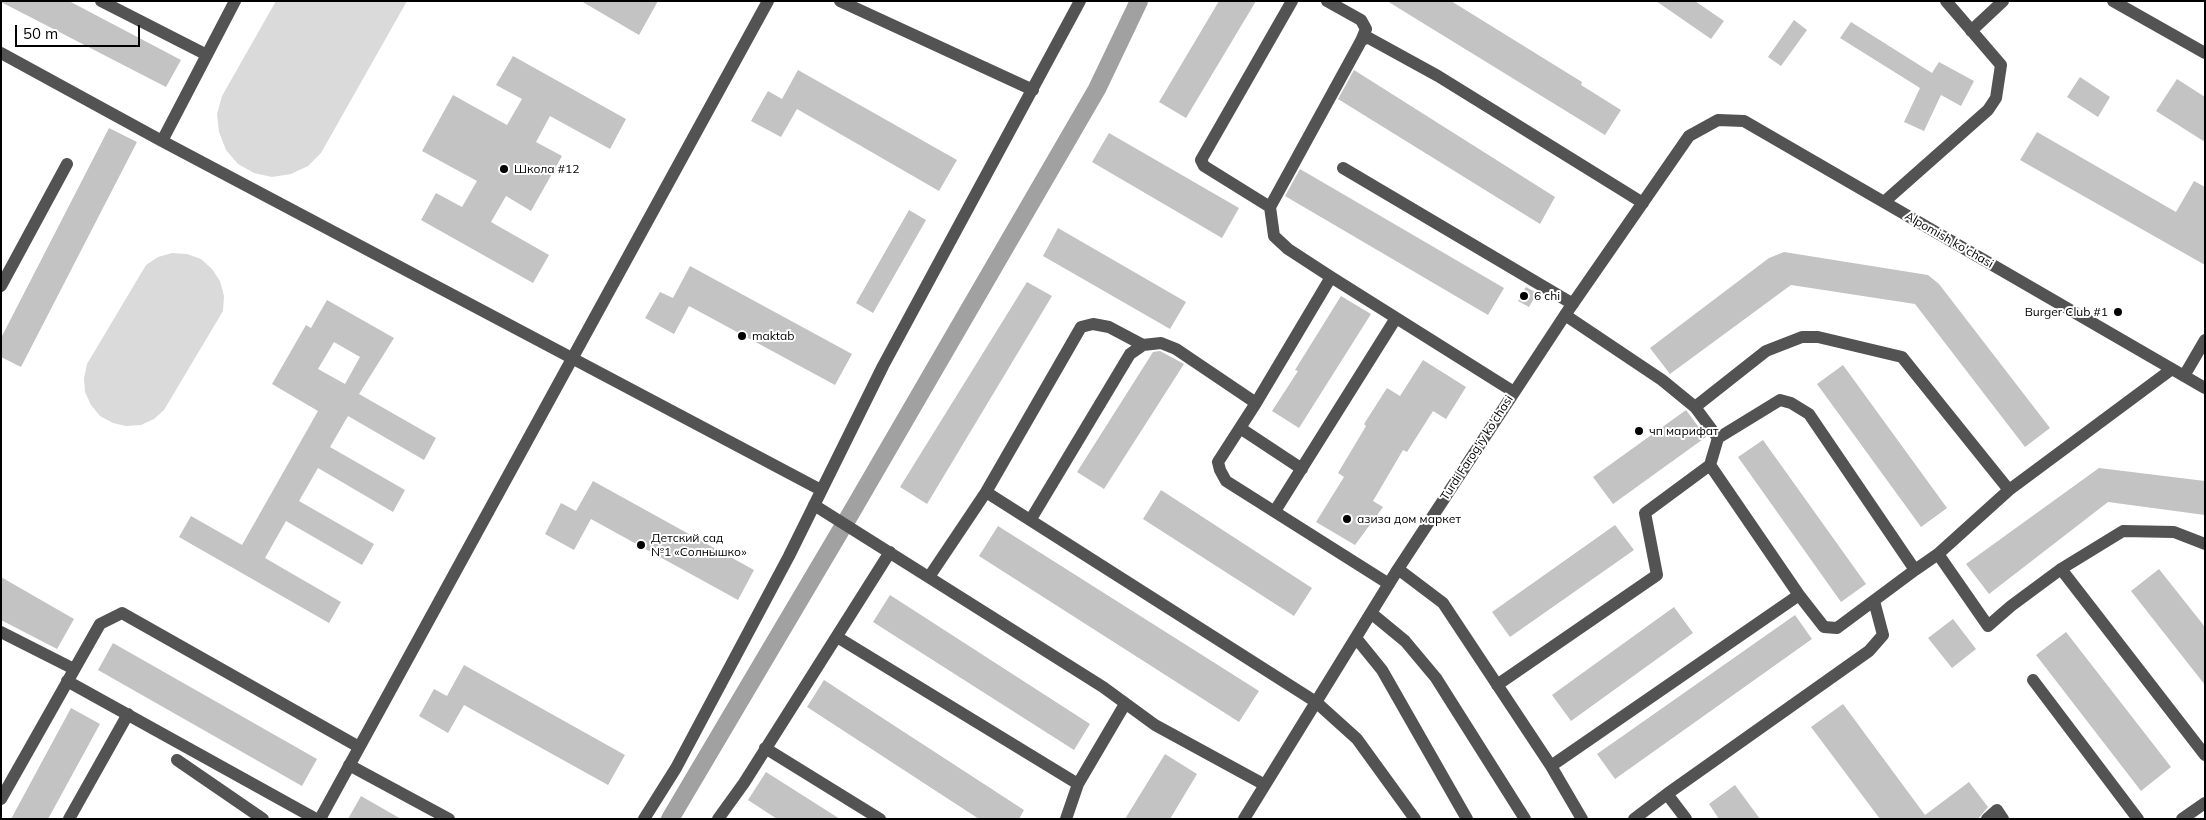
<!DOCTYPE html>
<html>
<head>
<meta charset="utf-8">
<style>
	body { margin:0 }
	#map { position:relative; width:2206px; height:820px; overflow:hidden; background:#fff; font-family:Mulish,sans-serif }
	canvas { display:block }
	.frame { position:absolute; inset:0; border:2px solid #000; pointer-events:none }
	.scale { position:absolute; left:15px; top:25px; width:125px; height:22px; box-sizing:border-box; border:2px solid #000; border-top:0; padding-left:6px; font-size:15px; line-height:18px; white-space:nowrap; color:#000; -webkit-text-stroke:4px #fff; paint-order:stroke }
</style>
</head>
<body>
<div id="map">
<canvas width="2206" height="820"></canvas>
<div class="frame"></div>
<div class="scale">50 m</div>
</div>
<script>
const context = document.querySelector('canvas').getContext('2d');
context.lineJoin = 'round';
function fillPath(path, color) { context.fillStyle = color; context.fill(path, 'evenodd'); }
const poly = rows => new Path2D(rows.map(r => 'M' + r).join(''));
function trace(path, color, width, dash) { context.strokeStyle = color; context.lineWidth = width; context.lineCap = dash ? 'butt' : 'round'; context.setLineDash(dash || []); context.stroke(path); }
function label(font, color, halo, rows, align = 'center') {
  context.font = font + ' Mulish,sans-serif'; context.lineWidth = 4; context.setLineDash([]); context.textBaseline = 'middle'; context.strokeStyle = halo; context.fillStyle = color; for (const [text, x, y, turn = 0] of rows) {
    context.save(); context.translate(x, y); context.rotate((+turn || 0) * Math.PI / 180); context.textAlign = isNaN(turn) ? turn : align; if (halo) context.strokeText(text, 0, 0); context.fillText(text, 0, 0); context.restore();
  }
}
fillPath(poly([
	[276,1,407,1,321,153,308,166,291,174,272,177,254,173,238,164,226,150,219,132,217,114,222,96],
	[172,253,187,254,201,259,212,269,220,281,224,296,223,311,164,410,154,419,141,425,126,426,113,423,100,416,91,405,85,392,84,378,87,364,146,265,158,257]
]), '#dadada');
trace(poly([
	[670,819,851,513,1097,89,1139,1]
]), '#a1a1a1', 18);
fillPath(poly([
	[69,1,181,60,166,87,1,2],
	[581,1,658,1,639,35],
	[1219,1,1256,1,1186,118,1159,102],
	[1387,1,1451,1,1582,82,1581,85,1621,110,1605,135],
	[1656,1,1695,1,1724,21,1711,39],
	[1794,20,1807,30,1781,66,1768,57],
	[1851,22,1932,73,1939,62,1974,81,1961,106,1941,95,1924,131,1904,122,1920,88,1840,38],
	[513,56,626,119,610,149,550,116,536,142,562,156,531,211,506,196,491,222,549,255,533,283,421,220,436,193,462,207,477,181,422,151,453,95,507,125,522,99,496,85],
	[798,70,957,160,939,191,797,109,781,137,751,121,768,91,782,99],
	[1354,70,1555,197,1540,224,1338,99],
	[2080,77,2110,97,2098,117,2067,97],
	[2177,79,2205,97,2205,142,2156,111],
	[109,128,137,142,21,367,1,357,1,338],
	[2037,132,2176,212,2194,181,2205,187,2205,265,2020,160],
	[1109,133,1239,208,1222,238,1092,162],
	[1300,169,1504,288,1488,315,1285,196],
	[909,210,926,220,873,313,856,303],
	[1058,228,1186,302,1170,329,1043,256],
	[1784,252,1928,275,1939,284,2050,428,2025,447,1915,304,1791,285,1670,374,1650,348,1769,258],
	[690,266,852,354,835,385,689,306,674,334,645,318,660,292,673,298],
	[1027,282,1052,296,927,504,900,487],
	[1526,287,1537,293,1529,307,1518,301],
	[1341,296,1371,314,1299,428,1272,411,1298,371,1295,370],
	[327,300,394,338,359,394,436,438,424,460,348,416,330,447,405,490,393,512,318,468,299,501,374,544,362,565,286,521,265,558,341,602,329,623,179,537,191,516,242,545,318,411,272,384,306,325,311,328],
	[334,342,360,357,345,384,318,369],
	[1160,351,1184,364,1104,489,1077,472,1153,352],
	[1423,360,1466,387,1446,419,1433,411,1407,452,1403,450,1373,501,1383,507,1355,545,1316,522,1344,477,1338,473,1366,426,1364,424,1387,388,1400,396],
	[1843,365,1947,508,1921,527,1817,384],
	[1686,410,1706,437,1613,504,1593,477],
	[1763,440,1866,584,1841,602,1738,457],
	[2099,468,2205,481,2205,515,2108,502,1989,594,1966,564],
	[593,481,754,570,738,600,591,519,574,550,545,534,561,503,576,511],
	[1161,490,1312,588,1294,616,1143,519],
	[1615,525,1634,550,1510,637,1492,612],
	[998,526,1259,691,1239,722,979,556],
	[2159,569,2205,627,2205,685,2131,591],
	[1,577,74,619,57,649,1,620],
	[890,595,1090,724,1074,750,873,622],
	[1674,607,1693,633,1571,721,1552,695],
	[1795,615,1812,639,1615,779,1597,754],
	[1953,619,1976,649,1952,668,1928,638],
	[2066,632,2171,767,2141,791,2036,655],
	[113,643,317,759,302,786,98,670],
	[464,665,625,755,608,785,464,705,448,733,419,716,434,689,447,696],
	[824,680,1024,810,1019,819,979,819,807,707],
	[1843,704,1925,815,1969,782,1988,807,1978,819,1880,819,1811,727],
	[71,708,100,724,48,819,11,819],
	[1165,754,1197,774,1170,819,1125,819],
	[766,772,840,819,777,819,748,800],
	[1735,785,1760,819,1719,819,1709,804],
	[361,796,401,819,348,819]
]), '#c3c3c3');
trace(poly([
	[101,1,207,55],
	[840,1,1033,90],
	[1327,1,1361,20,1366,29,1361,41,1270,207,1274,236,1288,249,1331,277,1514,392],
	[2113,1,2205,53],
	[1971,31,2003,1],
	[1361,41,1367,37,1438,76,1643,203],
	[1,53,162,141,821,490],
	[162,141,235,1],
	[1343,168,1573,304],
	[1884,202,1988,110,1996,98,2001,65,1946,1],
	[1270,207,1204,166,1201,160,1292,1],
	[1331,277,1256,403,1218,462,1220,470,1226,481,1389,584],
	[1,286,67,164],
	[1565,315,1662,380,1695,407,1718,438],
	[2184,376,2205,340],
	[1695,407,1766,351,1802,337,1818,337,1902,357,2009,490],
	[1240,428,1302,469],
	[986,492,1316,702,1357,739,1415,819],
	[814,505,1103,687,1155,725,1265,785],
	[1275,511,1396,318],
	[1031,519,1130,354,1143,345,1161,343,1176,349,1256,403],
	[1938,554,1988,626,2011,606,2061,569,2123,531,2174,532,2205,544],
	[1398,569,1443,603,1551,766,1582,819],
	[2061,569,2205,755],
	[929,577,986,492,1081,327,1093,324,1109,327,1143,345],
	[1799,595,1824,627,1837,628,1915,570],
	[1371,613,1405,641,1436,678,1525,819],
	[1,632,74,669],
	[837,637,1078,784],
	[1356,638,1382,670,1467,819],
	[2033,680,2138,819],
	[67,681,316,819],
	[1497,685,1657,575,1645,513,1710,465,1718,438,1780,400,1791,403,1809,414,1915,570,1938,554,2009,490,2172,369],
	[765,748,880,819],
	[177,760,263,819],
	[349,765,449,819],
	[1551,766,1799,595,1710,465],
	[1667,794,1869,651,1883,635,1874,601],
	[1,799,100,624,122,613,359,747],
	[69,819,128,714],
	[320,819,768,1],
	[644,819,676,768,789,556,883,366,1080,1],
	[718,819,744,783,890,552],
	[1066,819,1078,784,1125,704],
	[1244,819,1398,569,1565,315,1689,136,1718,120,1744,121,2205,388],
	[1634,819,1667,794,1686,819],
	[1987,819,1997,810,2003,819],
	[2182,819,2205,803]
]), '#535353', 12);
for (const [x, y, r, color] of [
	[504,169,5,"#000"],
	[1524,296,5,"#000"],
	[2118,312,5,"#000"],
	[742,336,5,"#000"],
	[1639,431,5,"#000"],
	[1347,519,5,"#000"],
	[641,545,5,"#000"]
]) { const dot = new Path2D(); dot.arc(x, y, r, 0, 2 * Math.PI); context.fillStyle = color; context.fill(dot); trace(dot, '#fff', 2); }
label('12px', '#000', '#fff', [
	["Школа #12",514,169],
	["6 chi",1534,296],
	["Burger Club #1",2108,312,"right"],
	["maktab",752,336],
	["чп марифат",1649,431],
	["азиза дом маркет",1357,519],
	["Детский сад",651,538],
	["№1 «Солнышко»",651,552]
], 'left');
label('12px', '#000', '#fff', [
	["Alpomish ko'chasi",1949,240,30],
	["Turdi Farog'iy ko'chasi",1477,448,-57]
]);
</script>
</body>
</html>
